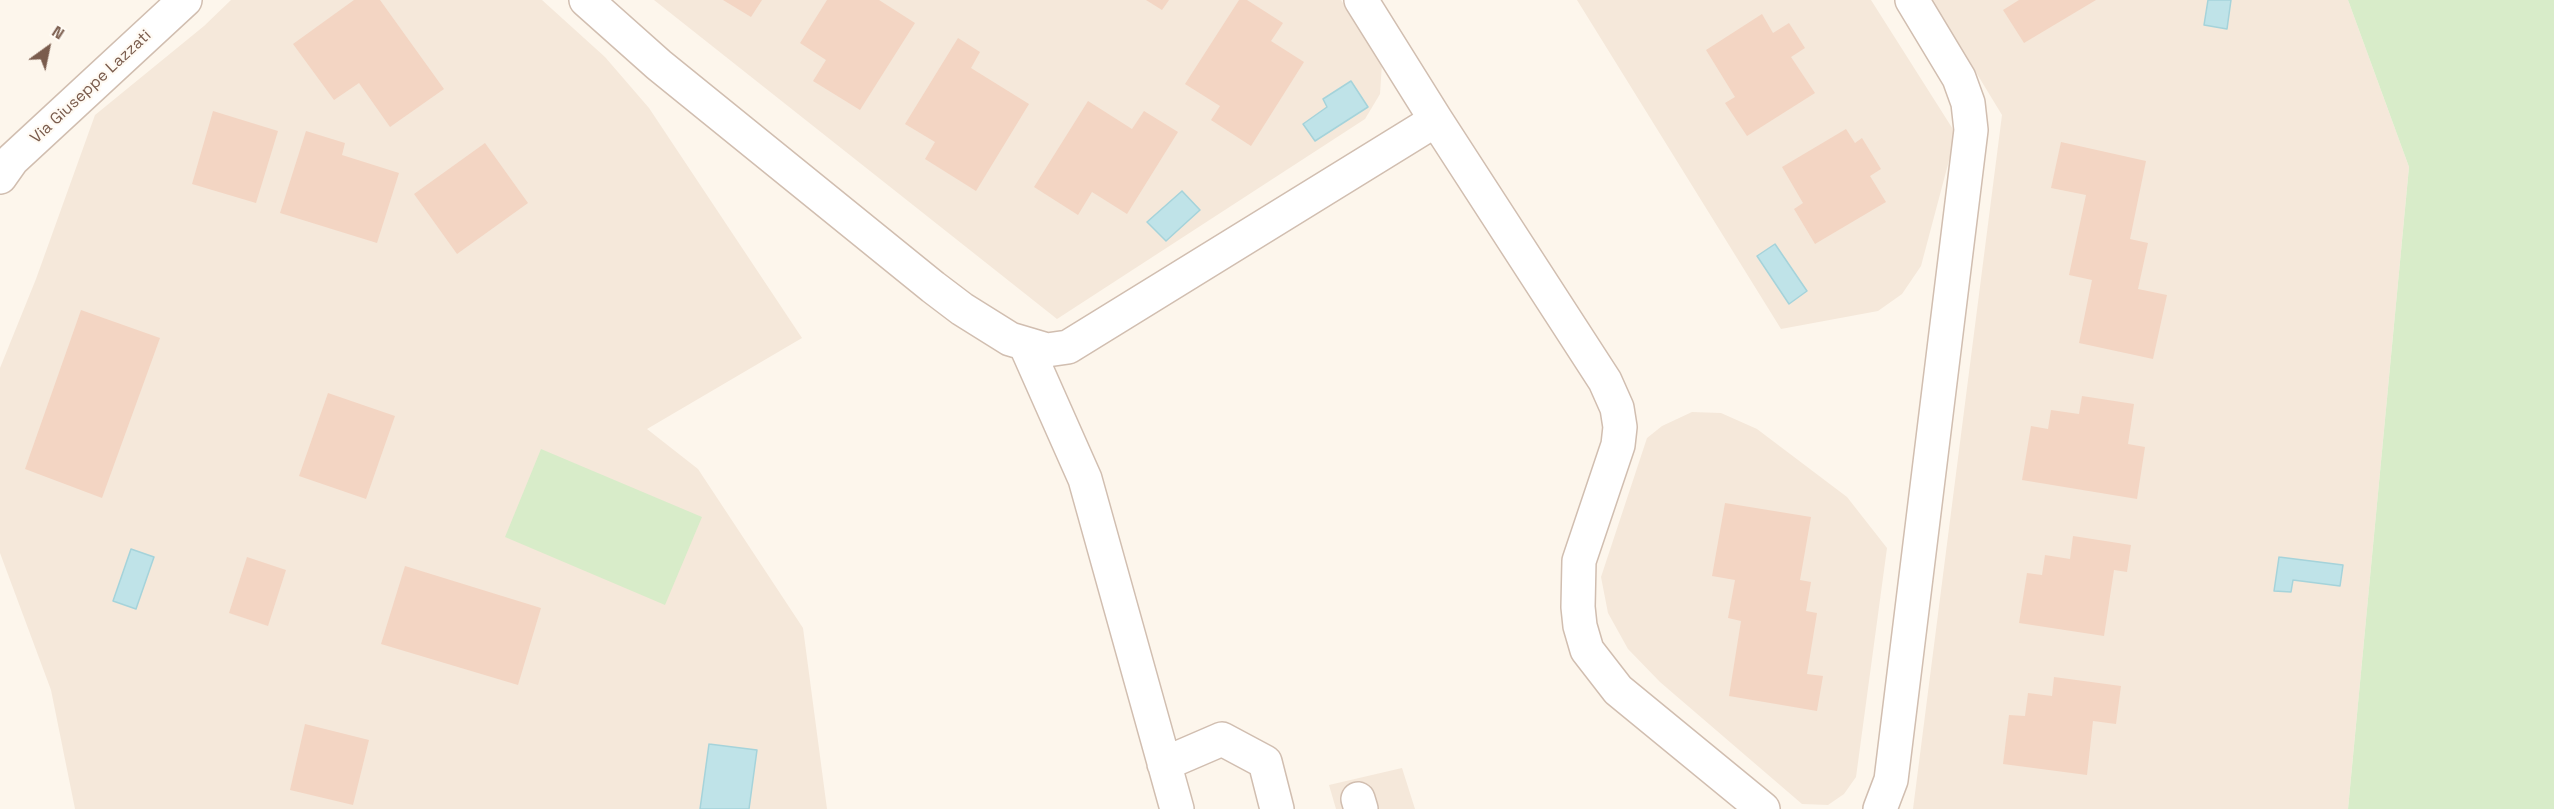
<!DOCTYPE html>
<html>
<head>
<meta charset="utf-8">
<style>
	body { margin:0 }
	#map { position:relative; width:2554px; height:809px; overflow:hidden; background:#fdf6ec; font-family:"Space Grotesk",sans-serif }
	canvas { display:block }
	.north { position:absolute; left:18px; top:18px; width:60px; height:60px; -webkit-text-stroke:4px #fffaf3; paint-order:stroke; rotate:33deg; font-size:16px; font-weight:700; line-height:24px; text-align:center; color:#7a5c4d }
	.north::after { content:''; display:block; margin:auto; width:21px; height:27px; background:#7a5c4d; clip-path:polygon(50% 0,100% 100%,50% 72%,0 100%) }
</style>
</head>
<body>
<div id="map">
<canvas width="2554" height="809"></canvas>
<div class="north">N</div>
</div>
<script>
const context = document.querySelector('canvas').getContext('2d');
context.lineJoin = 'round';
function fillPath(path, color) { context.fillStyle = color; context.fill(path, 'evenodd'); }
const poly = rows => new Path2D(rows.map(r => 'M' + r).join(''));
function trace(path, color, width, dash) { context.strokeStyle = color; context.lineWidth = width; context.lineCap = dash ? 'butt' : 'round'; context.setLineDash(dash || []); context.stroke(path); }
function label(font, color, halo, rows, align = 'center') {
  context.font = font + ' "Space Grotesk",sans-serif'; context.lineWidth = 4.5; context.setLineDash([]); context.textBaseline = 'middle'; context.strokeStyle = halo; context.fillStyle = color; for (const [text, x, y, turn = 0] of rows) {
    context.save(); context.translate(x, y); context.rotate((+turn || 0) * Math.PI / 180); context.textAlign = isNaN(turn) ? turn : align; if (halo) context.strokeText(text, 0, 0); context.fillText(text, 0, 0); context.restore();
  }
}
fillPath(poly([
	[231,0,542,0,605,57,649,108,802,338,647,429,698,469,803,628,827,809,75,809,51,690,0,553,0,368,36,279,95,115,204,26],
	[654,0,1341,0,1382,63,1380,94,1365,119,1057,319],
	[1577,0,1871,0,1956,134,1921,266,1902,294,1878,311,1781,329],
	[1932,0,2348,0,2409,167,2348,809,1913,809,2002,115],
	[1692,412,1721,413,1757,429,1847,497,1887,548,1856,777,1844,794,1828,805,1802,804,1660,682,1628,649,1608,613,1601,577,1647,438,1662,426],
	[1402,768,1415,809,1336,809,1329,785]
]), '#f5e8da');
fillPath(poly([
	[2348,0,2554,0,2554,809,2348,809,2409,167],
	[541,449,702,517,665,605,505,537]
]), '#d8ecc9');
const water = poly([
	[2208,0,2231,0,2227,29,2204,25,2208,0],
	[1351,81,1368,107,1315,141,1303,124,1327,107,1323,99,1351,81],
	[1182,191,1200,210,1166,241,1147,222,1182,191],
	[1775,244,1807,291,1789,304,1757,256,1775,244],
	[131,549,154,557,136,609,113,601,131,549],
	[2279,557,2343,565,2340,586,2293,580,2291,592,2274,591,2279,557],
	[709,744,757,750,749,809,700,809,709,744]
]);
fillPath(water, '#bfe3e8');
trace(water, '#a5d3da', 1.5);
fillPath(poly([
	[354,0,380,0,444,89,390,127,359,83,334,100,293,44],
	[723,0,762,0,751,17],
	[827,0,879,0,915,23,860,110,813,81,826,60,800,43],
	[1146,0,1169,0,1162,10],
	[1239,0,1247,0,1283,23,1271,41,1304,62,1251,146,1211,120,1220,106,1185,84],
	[2019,0,2096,0,2024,43,2003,10],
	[1762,14,1773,33,1789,23,1805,48,1791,57,1815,93,1747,136,1725,103,1735,97,1706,50],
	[958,38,980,52,971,68,1029,104,976,191,925,159,935,142,905,124],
	[1088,101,1132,129,1144,111,1178,132,1127,214,1092,192,1078,215,1034,187],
	[213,111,278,131,256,203,192,184],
	[1846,129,1855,143,1862,138,1881,169,1870,176,1886,202,1815,244,1794,209,1803,203,1782,167],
	[306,131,345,143,342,155,399,173,377,243,280,213],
	[2061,142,2146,161,2130,239,2148,243,2138,289,2167,295,2153,359,2079,343,2092,280,2069,275,2086,195,2051,188],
	[485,143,528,203,457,254,414,194],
	[81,310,160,338,102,498,25,469],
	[328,393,395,416,366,499,299,476],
	[2082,396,2134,404,2128,444,2145,447,2137,499,2022,480,2031,426,2048,429,2051,410,2079,414],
	[1725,503,1811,517,1800,580,1811,582,1806,611,1817,613,1807,674,1823,676,1817,711,1729,696,1741,621,1728,618,1735,580,1712,576],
	[2073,536,2131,545,2127,572,2114,570,2104,636,2019,623,2027,573,2042,575,2045,555,2070,559],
	[247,557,286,570,268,626,229,613],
	[405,566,541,608,518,685,381,644],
	[2054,677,2121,686,2116,724,2093,721,2087,775,2003,764,2009,715,2025,716,2028,693,2052,696],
	[305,724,369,740,353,805,290,790]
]), '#f3d5c3');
const minor = poly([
	[586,0,659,65,933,287,962,309,1010,339,1047,350,1068,347,1436,120,1361,0],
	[1436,120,1605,381,1617,408,1620,427,1618,445,1579,561,1578,607,1580,626,1587,650,1618,690,1763,809],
	[0,177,12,160,185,0],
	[1026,346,1085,479,1177,809],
	[1164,764,1222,739,1265,762,1277,809],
	[1358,799,1361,809],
	[1880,809,1891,780,1971,130,1968,103,1959,78,1912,0]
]);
trace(minor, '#d1beb0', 36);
trace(minor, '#fff', 33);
label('16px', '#7a5c4d', '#fffaf3', [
	["Via Giuseppe Lazzati",91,87,-43]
]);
</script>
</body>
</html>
